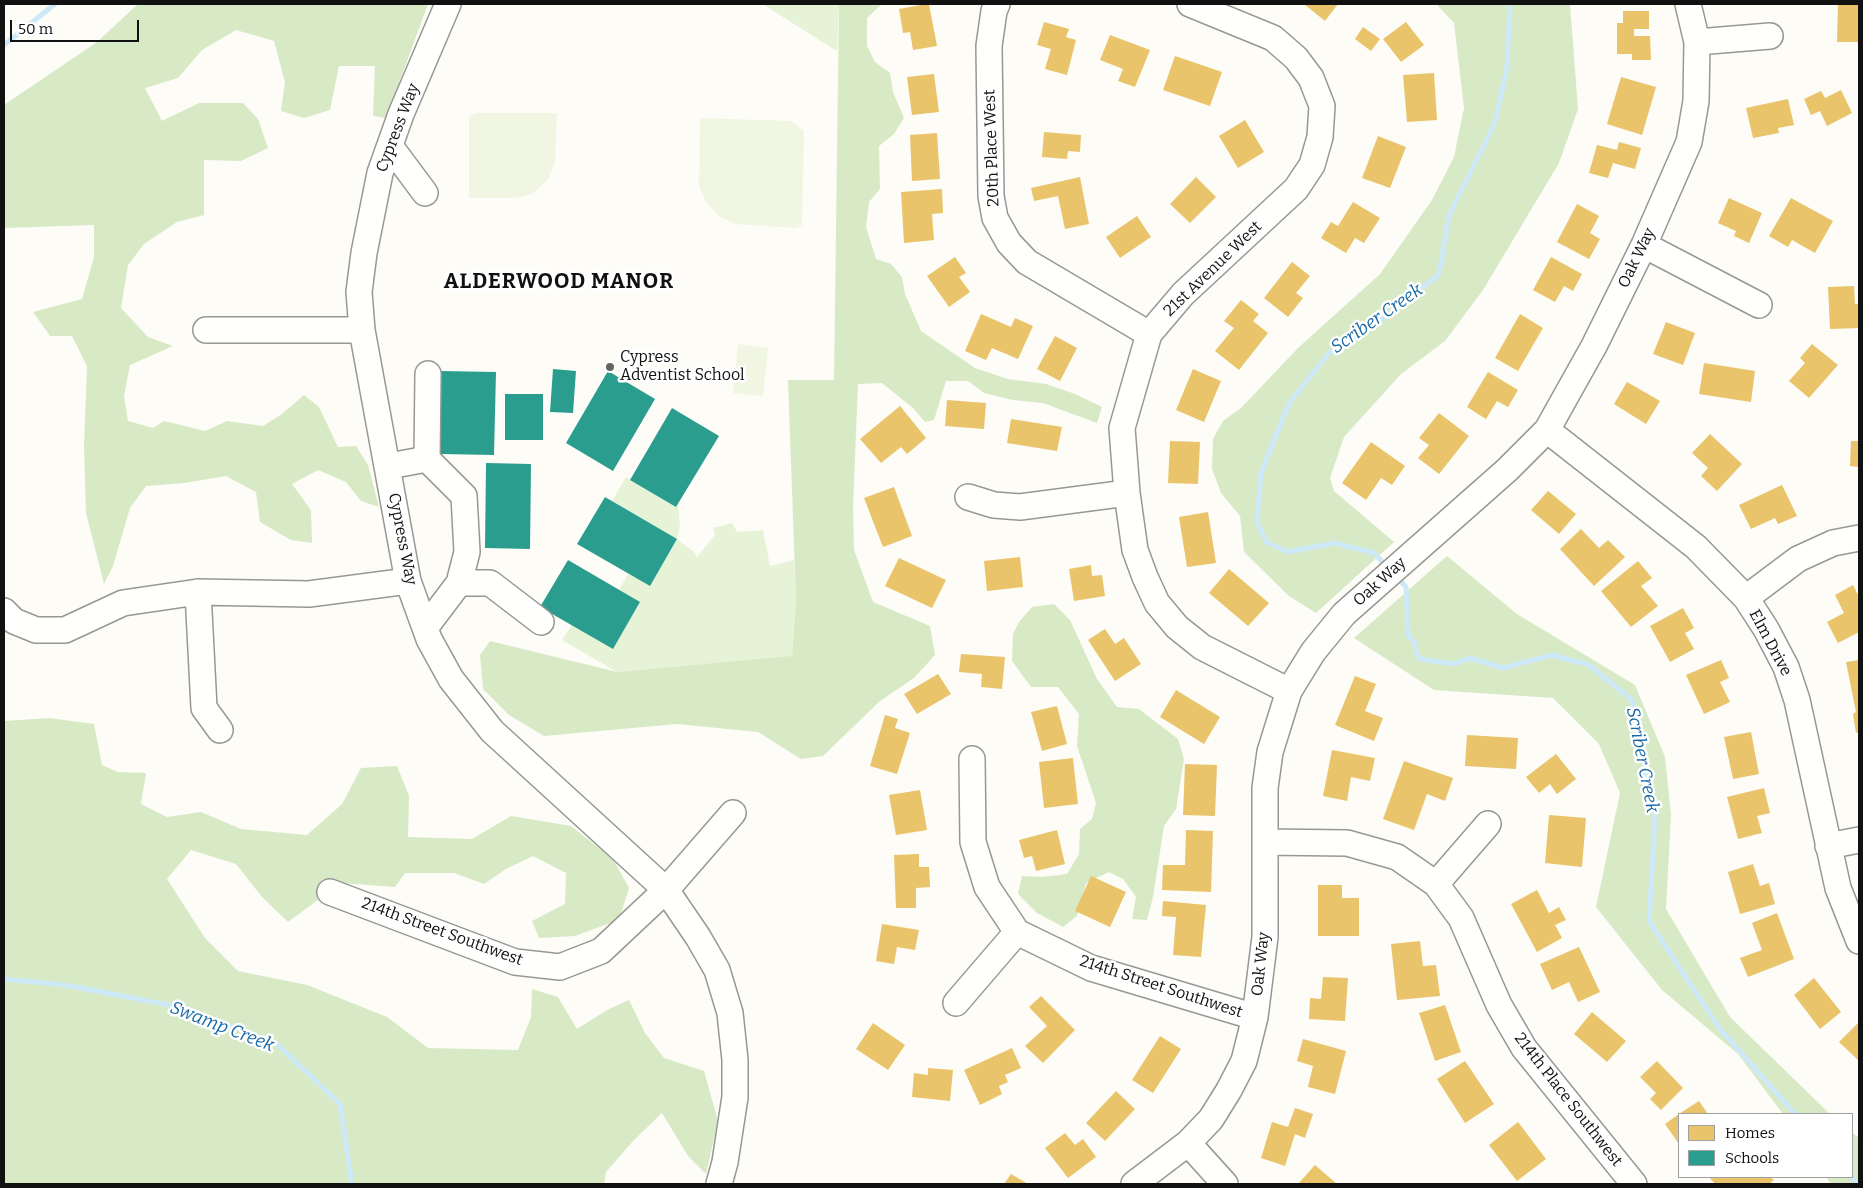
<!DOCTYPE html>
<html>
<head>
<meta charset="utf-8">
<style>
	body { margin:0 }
	#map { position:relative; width:1863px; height:1188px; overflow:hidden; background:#fdfcf7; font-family:Bitter,serif }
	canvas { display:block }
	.frame { position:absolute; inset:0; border:5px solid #111; pointer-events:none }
	.legend { position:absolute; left:1678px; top:1113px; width:175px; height:65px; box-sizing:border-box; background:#fff; border:1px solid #a0a0a0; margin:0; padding:6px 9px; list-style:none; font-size:15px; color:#111 }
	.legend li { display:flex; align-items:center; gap:10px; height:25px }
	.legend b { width:25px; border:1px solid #a0a0a0 }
	.scale { position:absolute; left:10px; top:20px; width:129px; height:22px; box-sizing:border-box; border:2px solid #111; border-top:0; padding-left:6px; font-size:15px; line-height:18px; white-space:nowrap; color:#111; -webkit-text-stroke:4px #fff; paint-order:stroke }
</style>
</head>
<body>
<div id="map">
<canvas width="1863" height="1188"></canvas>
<div class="frame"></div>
<ul class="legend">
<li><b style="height:14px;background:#e9c46a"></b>Homes</li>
<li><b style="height:14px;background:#2a9d8f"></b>Schools</li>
</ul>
<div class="scale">50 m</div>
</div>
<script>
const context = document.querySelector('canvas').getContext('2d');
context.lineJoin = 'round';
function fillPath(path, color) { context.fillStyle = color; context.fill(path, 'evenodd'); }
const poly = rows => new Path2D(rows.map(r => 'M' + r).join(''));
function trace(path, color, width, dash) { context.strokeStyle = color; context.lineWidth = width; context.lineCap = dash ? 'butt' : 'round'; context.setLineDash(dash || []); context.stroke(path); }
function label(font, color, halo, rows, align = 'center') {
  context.font = font + ' Bitter,serif'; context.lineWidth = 5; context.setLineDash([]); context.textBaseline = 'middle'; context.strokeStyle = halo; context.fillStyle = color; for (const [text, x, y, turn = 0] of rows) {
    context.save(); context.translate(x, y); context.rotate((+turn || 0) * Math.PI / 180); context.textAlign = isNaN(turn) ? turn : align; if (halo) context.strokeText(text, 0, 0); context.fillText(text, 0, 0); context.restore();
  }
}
fillPath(poly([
	[762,4,839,4,837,51],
	[626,477,676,507,678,504,680,526,677,539,694,552,697,557,715,535,713,528,732,523,737,532,763,530,770,566,794,560,796,600,792,657,617,672,562,640,572,625,613,648,640,603,619,590,628,574,650,585,677,540,612,501]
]), '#e7f3d7');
fillPath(poly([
	[138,4,428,4,386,118,373,116,375,66,339,66,330,110,304,118,281,111,285,82,274,41,236,30,202,50,178,78,145,88,162,121,199,103,243,103,258,119,268,148,241,161,204,160,204,215,177,222,144,244,128,265,121,308,148,337,173,346,130,365,124,396,128,421,153,428,164,421,205,431,227,421,263,426,282,414,304,395,319,407,338,447,356,446,368,465,379,507,361,501,346,482,318,470,292,484,311,510,312,543,291,540,260,522,256,492,226,476,185,483,146,486,130,508,113,566,104,584,86,513,84,446,87,366,72,336,50,336,33,312,82,299,94,257,94,225,4,228,4,105,97,42],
	[839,4,882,4,867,18,867,46,875,62,890,73,893,92,904,118,894,134,879,146,880,189,869,202,866,227,876,259,891,264,902,277,905,294,921,331,975,368,1008,379,1046,384,1075,394,1102,407,1097,423,1043,403,1013,400,984,393,968,381,946,381,934,420,925,422,913,408,882,383,858,384,853,507,854,550,873,602,930,626,935,655,914,678,880,701,823,756,801,759,758,732,677,724,544,736,509,715,483,689,480,655,490,641,617,672,792,656,796,600,788,380,834,380],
	[1436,4,1570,4,1578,109,1559,163,1483,290,1445,341,1401,374,1344,437,1330,478,1334,491,1394,542,1316,613,1289,596,1244,552,1240,516,1221,493,1212,469,1213,439,1223,421,1241,408,1298,348,1380,274,1432,200,1454,157,1464,108,1454,23],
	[1447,556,1517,614,1635,685,1665,757,1671,815,1666,909,1730,1017,1830,1114,1783,1114,1738,1054,1662,990,1596,907,1620,793,1599,744,1553,698,1434,690,1354,638],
	[1054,604,1070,620,1097,679,1117,707,1139,709,1178,739,1184,759,1176,809,1164,826,1153,897,1147,920,1132,919,1136,897,1123,879,1109,872,1086,883,1077,916,1063,927,1037,913,1018,894,1022,876,1042,877,1067,874,1079,854,1080,829,1092,819,1096,803,1077,746,1079,714,1058,687,1031,687,1012,661,1013,634,1019,622,1032,607],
	[49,718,94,724,102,765,118,772,146,773,141,804,167,817,201,812,241,829,307,835,342,804,361,768,397,766,409,796,408,837,472,839,511,816,571,826,613,859,629,888,619,920,575,936,539,938,532,921,565,904,566,873,533,856,506,869,484,884,454,873,405,873,395,887,341,883,288,922,262,897,236,864,191,850,167,879,205,938,238,971,307,985,387,1017,428,1048,518,1050,531,1017,532,989,558,997,577,1029,607,1010,629,1000,645,1033,664,1058,704,1071,718,1121,706,1174,688,1156,662,1113,634,1140,606,1172,604,1184,4,1184,4,721],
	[1852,1132,1859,1138,1859,1184,1831,1184,1826,1177,1852,1177]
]), '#d8eac5');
fillPath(poly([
	[476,113,557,113,555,162,548,179,532,194,514,198,469,198,469,117],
	[700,118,791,121,804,131,802,225,796,228,735,224,719,216,706,202,699,187],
	[738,344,768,348,763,396,733,393]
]), '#f0f6e1');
fillPath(poly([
	[926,4,929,4,937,46,913,50,910,32,903,33,899,9],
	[1304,4,1338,4,1325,21],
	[1838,4,1859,4,1859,42,1837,42],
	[1623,11,1649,11,1649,29,1634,29,1634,36,1650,36,1651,60,1632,60,1632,54,1617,54,1617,23,1623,23],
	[1044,22,1069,29,1066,37,1076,40,1067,75,1045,69,1051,49,1037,45],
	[1406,22,1424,45,1401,62,1383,39],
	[1363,27,1380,39,1371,51,1355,39],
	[1110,35,1150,50,1135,87,1118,81,1123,69,1100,60],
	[1175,56,1222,72,1210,106,1163,90],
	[1434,73,1437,120,1407,122,1403,75],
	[934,74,939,112,912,115,907,77],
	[1621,77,1656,87,1642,135,1607,124],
	[1841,90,1852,113,1827,126,1820,111,1811,115,1804,99,1821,91,1825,98],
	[1788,99,1794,125,1778,128,1779,133,1753,138,1746,108],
	[1245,120,1264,152,1238,168,1219,136],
	[1044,132,1081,135,1080,152,1068,151,1067,159,1042,157],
	[937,133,940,179,912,181,910,135],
	[1378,136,1406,147,1390,188,1362,178],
	[1619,142,1641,148,1635,169,1613,163,1608,178,1589,173,1597,145,1617,150],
	[1080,177,1089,224,1065,229,1058,196,1034,201,1031,188],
	[1196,177,1216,197,1190,223,1170,204],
	[942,189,943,213,932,214,934,240,904,243,901,192],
	[1729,198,1762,213,1749,243,1734,236,1736,231,1718,223],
	[1791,198,1833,221,1815,253,1792,240,1788,247,1769,236],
	[1353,202,1380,218,1364,243,1355,238,1346,253,1321,238,1331,222,1338,226],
	[1577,204,1599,216,1590,233,1600,239,1589,259,1557,242],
	[1137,216,1151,237,1120,258,1106,237],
	[955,257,966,273,959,277,970,292,949,307,927,276],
	[1551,257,1582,274,1573,291,1564,286,1555,302,1533,290],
	[1292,262,1310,276,1296,293,1303,298,1288,317,1264,298],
	[1854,286,1855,304,1859,304,1859,328,1830,329,1828,287],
	[1241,300,1259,314,1253,321,1268,333,1239,370,1215,351,1234,328,1224,321],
	[981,314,1011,327,1015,318,1033,326,1018,359,992,348,986,360,965,351],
	[1520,314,1543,328,1518,371,1495,358],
	[1666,322,1695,333,1683,365,1653,354],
	[1055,336,1077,348,1060,381,1037,369],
	[1812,344,1838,365,1809,398,1789,381,1805,363,1800,358],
	[1704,363,1755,371,1751,402,1699,394],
	[1193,369,1221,381,1204,422,1176,410],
	[1488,372,1518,390,1508,407,1497,401,1486,419,1467,407],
	[1627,382,1660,401,1646,424,1614,404],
	[947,400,986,403,984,429,945,426],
	[900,406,926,438,907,454,901,447,881,463,860,439],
	[1439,413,1469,436,1439,474,1418,458,1429,445,1419,438],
	[1011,419,1062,427,1057,451,1007,443],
	[1710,434,1742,464,1717,491,1701,476,1708,468,1692,453],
	[1170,441,1200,442,1198,484,1168,483],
	[1851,441,1859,441,1859,467,1850,466],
	[1371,442,1405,466,1392,485,1381,478,1366,500,1342,483],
	[1782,485,1797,516,1778,524,1775,518,1751,529,1739,505],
	[894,487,912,536,883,547,864,498],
	[1548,491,1576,514,1559,534,1531,510],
	[1208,512,1216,563,1187,567,1179,517],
	[1581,529,1599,548,1608,540,1625,557,1594,586,1560,549],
	[1020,557,1023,587,987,591,984,561],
	[899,558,946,580,932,608,885,586],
	[1638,561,1652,578,1641,586,1658,606,1631,627,1601,591],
	[1091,565,1092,576,1102,575,1105,596,1074,601,1069,569],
	[1229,569,1269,603,1248,626,1209,593],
	[1853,585,1859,597,1859,632,1838,643,1827,622,1844,613,1835,595],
	[1683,608,1694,628,1685,633,1694,649,1670,662,1650,626],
	[1105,629,1115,644,1124,638,1141,664,1115,681,1088,640],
	[961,654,1005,657,1002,689,981,687,982,674,959,672],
	[1721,660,1729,678,1720,682,1730,702,1704,714,1686,675],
	[1859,660,1859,732,1856,733,1853,714,1856,712,1846,662],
	[938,674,951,694,917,714,904,694],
	[1355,676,1376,684,1365,711,1383,718,1374,741,1335,725],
	[1176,690,1220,717,1204,744,1160,717],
	[1057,706,1067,744,1042,751,1031,712],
	[885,715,898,719,895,728,910,733,897,774,870,766],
	[1751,732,1759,774,1733,779,1724,737],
	[1467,735,1518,738,1516,769,1465,766],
	[1332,750,1375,758,1370,781,1351,777,1347,801,1323,796],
	[1556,754,1576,779,1557,794,1550,784,1539,793,1526,777],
	[1073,758,1078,804,1044,808,1039,762],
	[1404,761,1453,778,1445,801,1427,794,1414,830,1383,819],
	[1185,764,1217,765,1215,816,1183,815],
	[1764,788,1770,813,1757,816,1762,833,1738,839,1727,797],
	[920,790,927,830,896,835,889,795],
	[1549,815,1586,818,1582,867,1545,863],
	[1057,830,1065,864,1036,871,1032,856,1024,858,1019,840],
	[1186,830,1213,831,1211,892,1162,890,1163,865,1185,865],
	[919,854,919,867,929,867,930,887,916,888,916,908,896,908,894,855],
	[1753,864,1760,886,1769,883,1775,904,1740,914,1728,872],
	[1091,876,1126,892,1110,927,1075,911],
	[1318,885,1342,885,1342,898,1359,898,1359,936,1318,936],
	[1537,890,1549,913,1559,907,1566,920,1555,925,1562,938,1537,952,1511,904],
	[1163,901,1206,905,1201,957,1173,955,1176,917,1162,916],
	[1777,913,1794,959,1748,977,1740,958,1762,950,1752,923],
	[882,924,919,930,915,950,897,947,894,964,876,961],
	[1420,941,1423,966,1436,965,1440,996,1397,1000,1391,944],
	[1579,947,1600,992,1578,1002,1569,982,1552,990,1540,964],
	[1323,977,1348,978,1345,1021,1309,1019,1310,998,1321,999],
	[1814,978,1841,1012,1820,1029,1794,995],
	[1041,996,1075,1030,1043,1063,1025,1046,1047,1026,1029,1007],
	[1445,1005,1461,1052,1435,1061,1419,1013],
	[1592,1012,1626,1041,1607,1062,1574,1034],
	[873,1023,905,1045,888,1070,856,1049],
	[1858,1023,1859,1024,1859,1061,1839,1042],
	[1160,1036,1181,1049,1153,1093,1132,1080],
	[1303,1039,1346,1051,1335,1094,1308,1087,1313,1066,1297,1061],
	[1012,1048,1021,1068,1005,1075,1008,1082,999,1086,1002,1094,980,1105,964,1070],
	[1465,1061,1494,1104,1465,1123,1437,1079],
	[1657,1061,1683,1088,1661,1110,1650,1099,1656,1093,1640,1077],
	[928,1068,953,1070,950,1101,912,1097,914,1073,928,1075],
	[1116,1091,1135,1109,1105,1141,1086,1123],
	[1699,1101,1708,1114,1679,1114],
	[1295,1108,1313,1114,1305,1138,1295,1134,1285,1166,1261,1158,1272,1122,1288,1127],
	[1679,1114,1679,1144,1665,1124],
	[1518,1122,1546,1159,1517,1181,1489,1145],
	[1065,1133,1075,1145,1083,1139,1096,1157,1068,1178,1045,1148],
	[1315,1165,1337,1184,1298,1184],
	[1011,1174,1028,1184,1004,1184],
	[1709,1177,1770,1177,1774,1180,1769,1184,1715,1184]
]), '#e9c46a');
fillPath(poly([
	[553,369,576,371,573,413,550,412],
	[441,371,496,372,494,455,440,454],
	[608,371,655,399,613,471,566,443],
	[505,394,543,394,543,440,505,440],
	[672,408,719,436,676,507,630,480],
	[486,463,531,464,530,549,485,548],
	[605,497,677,539,650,586,577,544],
	[568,560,640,602,613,649,540,607]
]), '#2a9d8f');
trace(poly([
	[4,45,55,4],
	[1386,566,1374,553,1334,543,1288,552,1266,542,1257,521,1261,473,1289,403,1329,353,1395,310,1439,274,1449,215,1495,123,1507,67,1510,4],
	[1396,576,1406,587,1408,635,1415,643,1416,653,1420,659,1454,664,1470,658,1503,668,1552,655,1589,665,1632,700,1655,820,1649,921,1720,1029,1795,1114],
	[4,979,65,985,185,1008,278,1045,340,1104,352,1184],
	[1851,1177,1857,1184]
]), '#cde8f7', 5);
const minor = poly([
	[448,4,401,114,380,173,364,253,359,292,362,330,408,581,429,639,451,679,492,731,666,890,698,937,717,970,730,1013,735,1060,735,1097,725,1162,719,1184],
	[997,4,994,11,989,46,991,196,995,218,1009,243,1027,262,1149,334],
	[1190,4,1273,38,1296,58,1311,78,1322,106,1320,137,1312,165,1296,189,1183,294,1149,334,1122,428,1127,493,1135,550,1145,577,1157,603,1177,627,1202,647,1289,691],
	[1697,42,1770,36],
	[390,146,425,193],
	[1644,245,1759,305],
	[206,330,362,330],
	[1547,430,1696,547,1746,598,1766,629,1786,667,1797,700,1838,888,1859,941],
	[427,459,428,374],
	[389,466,427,459,464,496,467,552,459,583],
	[968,497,994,505,1020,507,1127,493],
	[198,592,204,708,220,730],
	[1746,598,1798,559,1833,543,1859,538],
	[4,611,14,621,36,630,65,630,123,603,198,592,309,594,408,581],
	[425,628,459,583,490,583,541,622],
	[972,759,973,842,987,887,1017,932,1091,968,1255,1017],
	[1265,842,1347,843,1397,857,1436,884,1461,918,1499,1005,1524,1048,1634,1184],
	[1828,846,1859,840],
	[1436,884,1488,824],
	[330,892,515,962,560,967,601,951,666,890,733,813],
	[956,1003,1017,932],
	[1188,1143,1225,1184],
	[1134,1184,1188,1143,1211,1119,1229,1090,1244,1061,1255,1017,1265,937,1265,788,1270,752,1289,691,1313,652,1344,614,1507,470,1547,430,1594,346,1644,245,1689,142,1696,101,1697,42,1688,4]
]);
trace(minor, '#979795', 28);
trace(minor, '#fffffe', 25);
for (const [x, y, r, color] of [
	[610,367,5,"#646362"]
]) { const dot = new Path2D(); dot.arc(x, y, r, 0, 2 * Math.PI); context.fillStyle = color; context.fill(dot); trace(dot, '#fff', 2); }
label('16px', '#111', '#fff', [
	["Cypress Way",398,128,-69],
	["20th Place West",992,148,-92],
	["Oak Way",1637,258,-64],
	["21st Avenue West",1213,269,-44],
	["Cypress Way",402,539,79],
	["Oak Way",1380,582,-42],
	["Elm Drive",1770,643,62],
	["214th Street Southwest",442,932,20],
	["Oak Way",1261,964,-84],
	["214th Street Southwest",1161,987,18],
	["214th Place Southwest",1568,1100,52]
]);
label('16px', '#111', '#fff', [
	["Cypress",620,358],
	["Adventist School",620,376]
], 'left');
label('italic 18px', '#1768a6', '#fff', [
	["Scriber Creek",1377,319,-35],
	["Scriber Creek",1642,760,79],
	["Swamp Creek",222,1027,21]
]);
context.letterSpacing = '1px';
label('bold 21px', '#111', '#fff', [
	["ALDERWOOD MANOR",559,282]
]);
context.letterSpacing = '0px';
</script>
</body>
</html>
